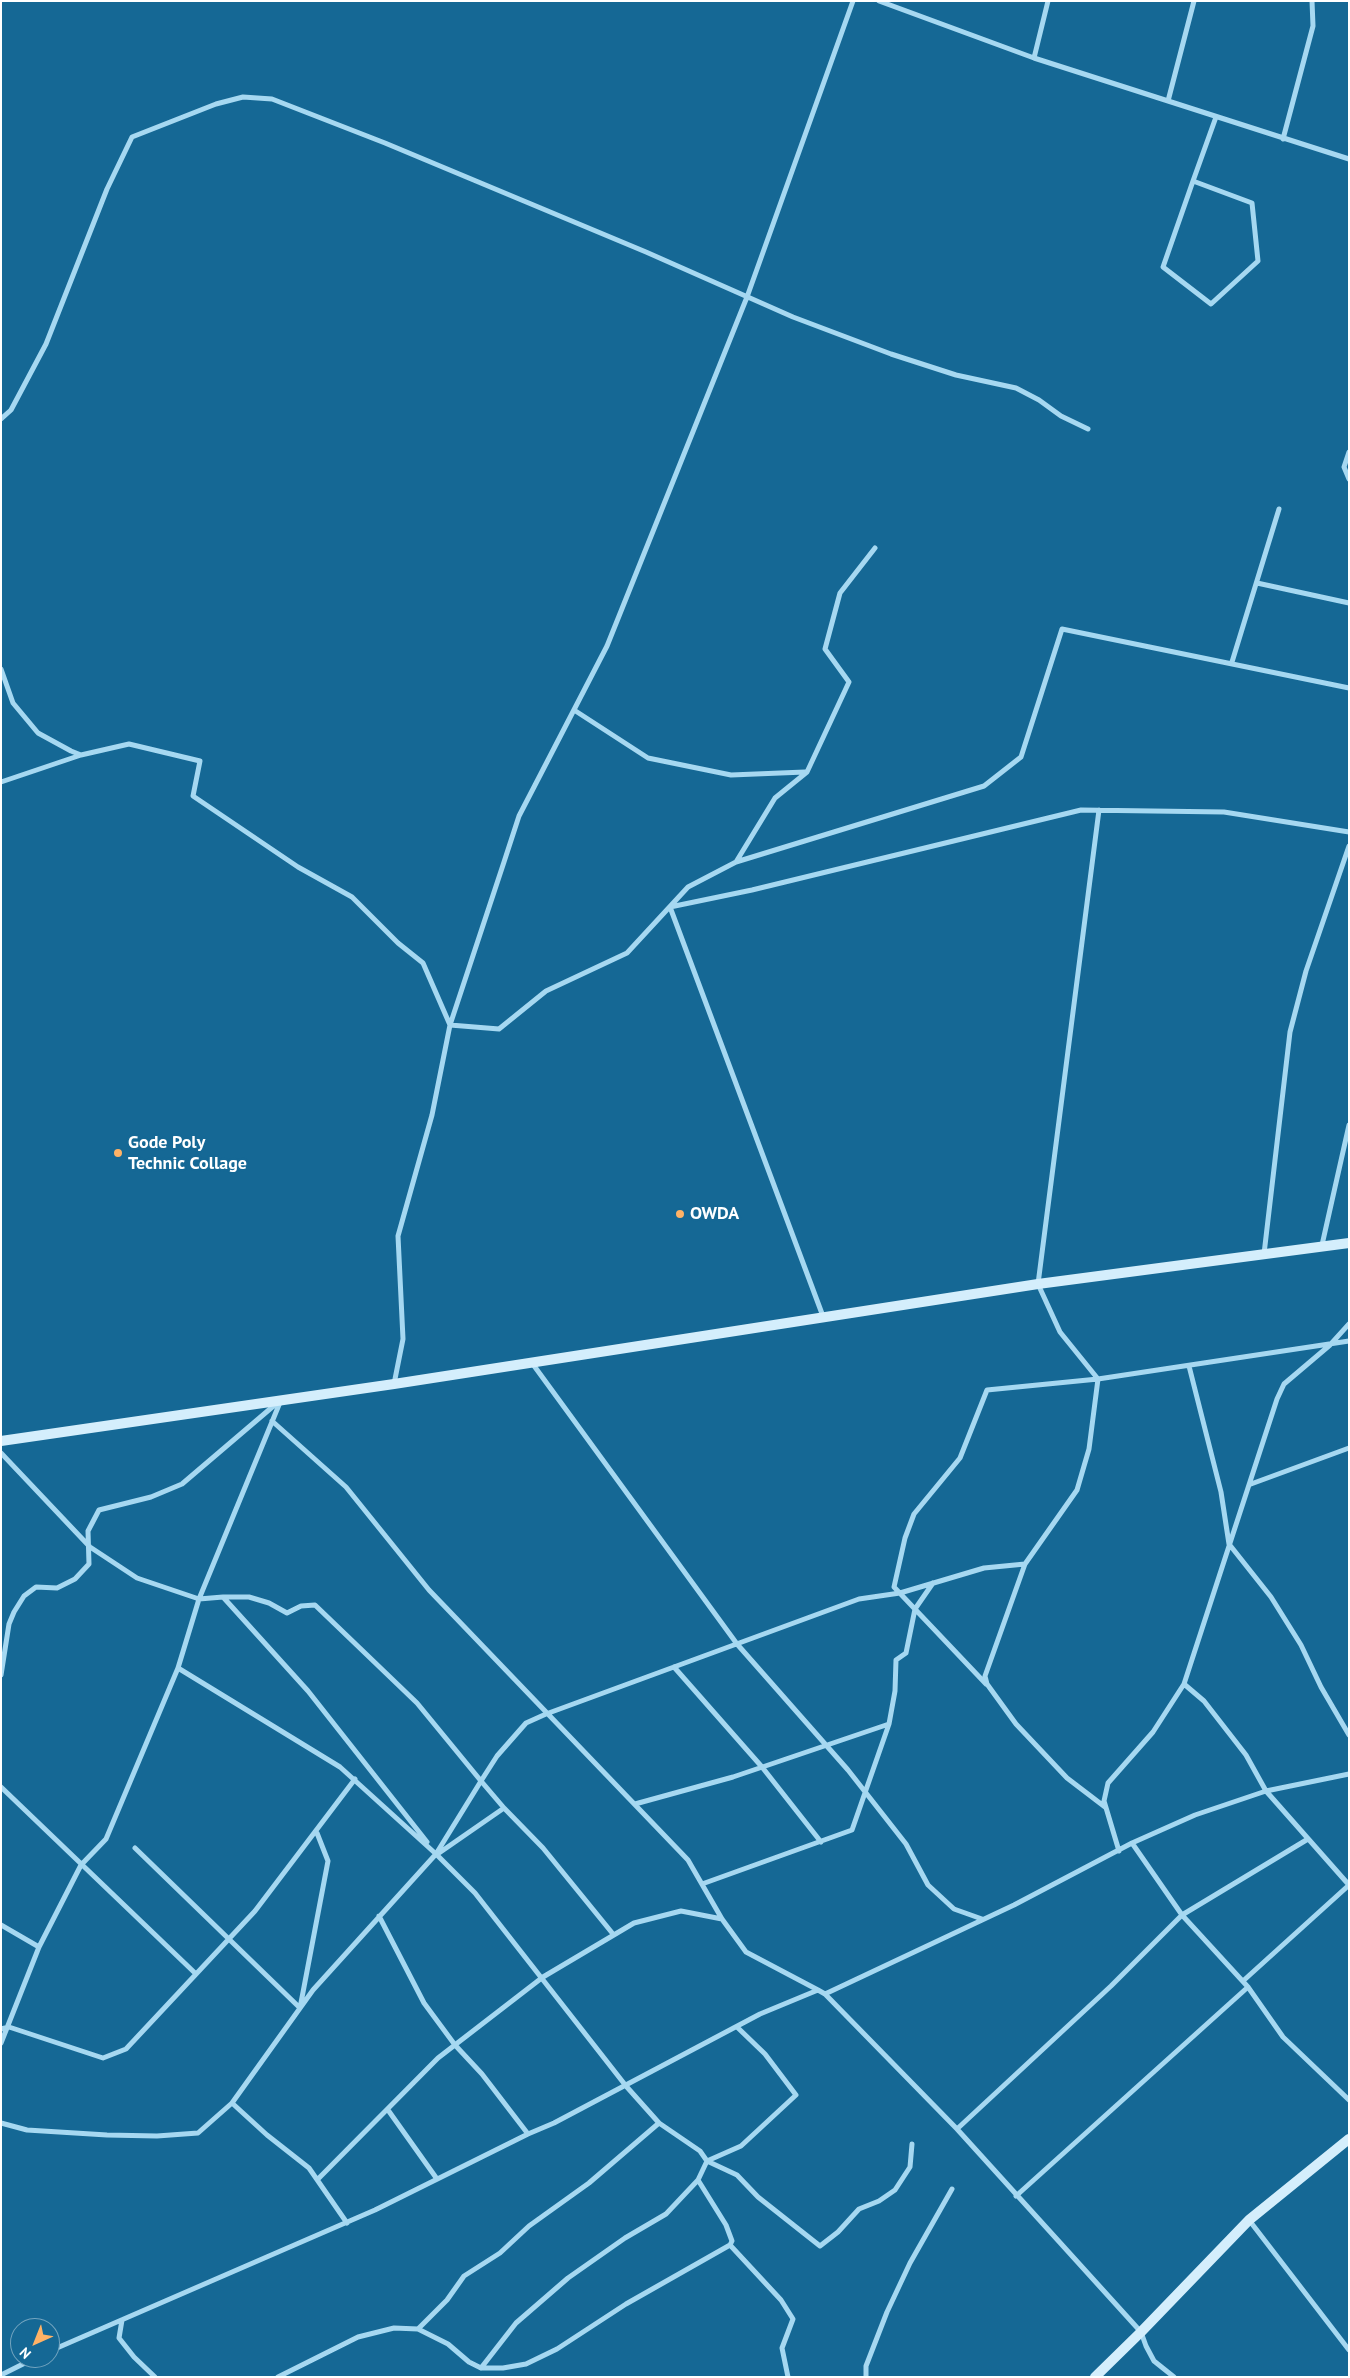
<!DOCTYPE html>
<html>
<head>
<meta charset="utf-8">
<style>
	body { margin:0 }
	#map { position:relative; width:1350px; height:2378px; overflow:hidden; background:#156895; font-family:"PT Sans",sans-serif }
	canvas { display:block }
	.frame { position:absolute; inset:0; border:2px solid #fff; pointer-events:none }
	.north { position:absolute; left:10px; top:2318px; width:50px; height:50px; box-sizing:border-box; background:#156895; border:1px solid #73a4bf; border-radius:50%; rotate:224deg; font-size:14px; font-weight:700; line-height:20px; text-align:center; color:#fff }
	.north::after { content:''; display:block; margin:auto; width:18px; height:22px; background:#ffb266; clip-path:polygon(50% 0,100% 100%,50% 72%,0 100%) }
</style>
</head>
<body>
<div id="map">
<canvas width="1350" height="2378"></canvas>
<div class="frame"></div>
<div class="north">N</div>
</div>
<script>
const context = document.querySelector('canvas').getContext('2d');
context.lineJoin = 'round';
const poly = rows => new Path2D(rows.map(r => 'M' + r).join(''));
function trace(path, color, width, dash) { context.strokeStyle = color; context.lineWidth = width; context.lineCap = dash ? 'butt' : 'round'; context.setLineDash(dash || []); context.stroke(path); }
function label(font, color, halo, rows, align = 'center') {
  context.font = font + ' "PT Sans",sans-serif'; context.lineWidth = 4.5; context.setLineDash([]); context.textBaseline = 'middle'; context.strokeStyle = halo; context.fillStyle = color; for (const [text, x, y, turn = 0] of rows) {
    context.save(); context.translate(x, y); context.rotate((+turn || 0) * Math.PI / 180); context.textAlign = isNaN(turn) ? turn : align; if (halo) context.strokeText(text, 0, 0); context.fillText(text, 0, 0); context.restore();
  }
}
trace(poly([
	[879,1,1034,58,1349,159],
	[1034,58,1048,1],
	[1168,101,1194,1],
	[1283,139,1313,26,1312,1],
	[1193,181,1252,203,1258,261,1211,304,1163,267,1193,181,1216,117],
	[1,419,11,410,46,344,107,189,132,137,216,104,243,97,272,99,385,143,646,252,793,317,891,354,956,375,1016,388,1039,400,1061,416,1088,429],
	[1349,452,1344,467,1349,479],
	[1257,583,1349,603],
	[1232,662,1279,509],
	[1,669,13,703,38,733,71,751,81,755,129,744,200,761,193,796,298,867,352,897,398,943,423,963,450,1025,499,1029,546,991,627,953,688,887,736,862,775,798,807,772,849,682,825,649,840,593,875,548],
	[574,710,648,758,731,775,805,772],
	[1,782,81,755],
	[1099,810,1038,1284,1060,1332,1098,1379,1089,1449,1077,1490,1025,1564,985,1676,987,1684,1016,1724,1067,1778,1105,1807],
	[736,862,984,786,1021,757,1062,629,1349,688],
	[1322,1245,1349,1125],
	[1264,1254,1290,1032,1306,971,1349,846],
	[824,1319,670,907,752,890,1081,810,1224,812,1349,832],
	[532,1363,737,1644,848,1770,906,1844,928,1885,954,1909,982,1919],
	[1189,1366,1221,1492,1229,1544,1271,1597,1301,1645,1321,1687,1349,1735],
	[394,1384,403,1339,398,1236,432,1115,450,1025,504,862,519,816,607,646,747,297,853,1],
	[272,1421,346,1487,429,1590,688,1860,722,1919,746,1952,818,1990],
	[1,1453,90,1547,137,1578,199,1599,223,1597,308,1691,427,1842],
	[1251,1484,1349,1448],
	[674,1667,762,1767,821,1842],
	[178,1668,340,1767,436,1854,475,1893,626,2086,659,2123,700,2151,707,2161,698,2180,726,2225,732,2241,730,2245,626,2304,557,2349,526,2364,503,2368,481,2368,469,2362,448,2344,418,2329,394,2328,358,2337,278,2377],
	[1,1675,9,1624,14,1612,24,1596,36,1587,57,1588,75,1579,89,1564,88,1531,99,1510,151,1497,182,1484,277,1403],
	[986,1684,894,1587,905,1538,914,1514,960,1458,987,1390,1098,1379,1349,1341],
	[1184,1684,1204,1701,1246,1755,1266,1791,1349,1885],
	[1,1787,196,1974],
	[635,1804,733,1777,889,1724,895,1691,896,1660,906,1653,915,1609,933,1583],
	[504,1808,481,1781,497,1756,526,1723,546,1714,859,1599,900,1593,984,1568,1025,1564],
	[1132,1843,1182,1915,1248,1987,1283,2037,1349,2100],
	[135,1848,300,2008,328,1861,317,1833],
	[1119,1851,1104,1801,1108,1783,1153,1732,1184,1684,1277,1399,1284,1384,1330,1345,1349,1324],
	[439,1853,504,1808,543,1848,613,1934],
	[702,1884,852,1830,889,1724],
	[379,1916,424,2003,455,2045,482,2074,528,2134],
	[1,1925,39,1947],
	[1243,1981,1349,1885],
	[825,1994,957,2129,1141,2332,1146,2346,1154,2361,1174,2377],
	[737,2027,765,2054,796,2095,741,2146,707,2161,737,2175,758,2197,820,2246,838,2232,859,2209,879,2201,895,2190,910,2167,912,2144],
	[1,2029,9,2027,103,2058,126,2049,255,1911,355,1779],
	[1,2043,39,1947,81,1865,106,1839,178,1668,199,1599,281,1400],
	[232,2103,267,2135,309,2168,347,2223],
	[388,2110,437,2179],
	[1,2123,27,2130,107,2135,157,2136,198,2133,232,2103,313,1990,436,1854,481,1781,417,1703,315,1605,301,1606,287,1613,269,1603,249,1597,223,1597],
	[957,2129,1111,1986,1182,1915,1308,1839],
	[318,2179,438,2058,543,1977,634,1923,681,1911,722,1919],
	[1016,2196,1248,1987],
	[1249,2220,1349,2350],
	[730,2245,781,2300,793,2319,782,2348,788,2377],
	[122,2320,119,2338,134,2357,155,2377],
	[418,2329,447,2300,464,2276,500,2253,529,2226,589,2183,659,2123],
	[50,2351,375,2210,528,2134,554,2123,760,2014,818,1990,825,1994,1014,1905,1132,1843,1195,1815,1266,1791,1349,1774],
	[481,2368,516,2323,568,2278,625,2238,666,2214,698,2180],
	[1,2375,35,2358],
	[866,2377,866,2366,887,2312,910,2263,952,2189]
]), '#a6d8f1', 5);
trace(poly([
	[1,1441,394,1384,1038,1284,1349,1243],
	[1095,2377,1141,2332,1249,2220,1349,2139]
]), '#d4eefc', 10);
for (const [x, y, r, color] of [
	[118,1153,5,"#ffb266"],
	[680,1214,5,"#ffb266"]
]) { const dot = new Path2D(); dot.arc(x, y, r, 0, 2 * Math.PI); context.fillStyle = color; context.fill(dot); trace(dot, '#156895', 2); }
label('bold 18px', '#fff', '#156895', [
	["Gode Poly",128,1143],
	["Technic Collage",128,1164],
	["OWDA",690,1214]
], 'left');
</script>
</body>
</html>
